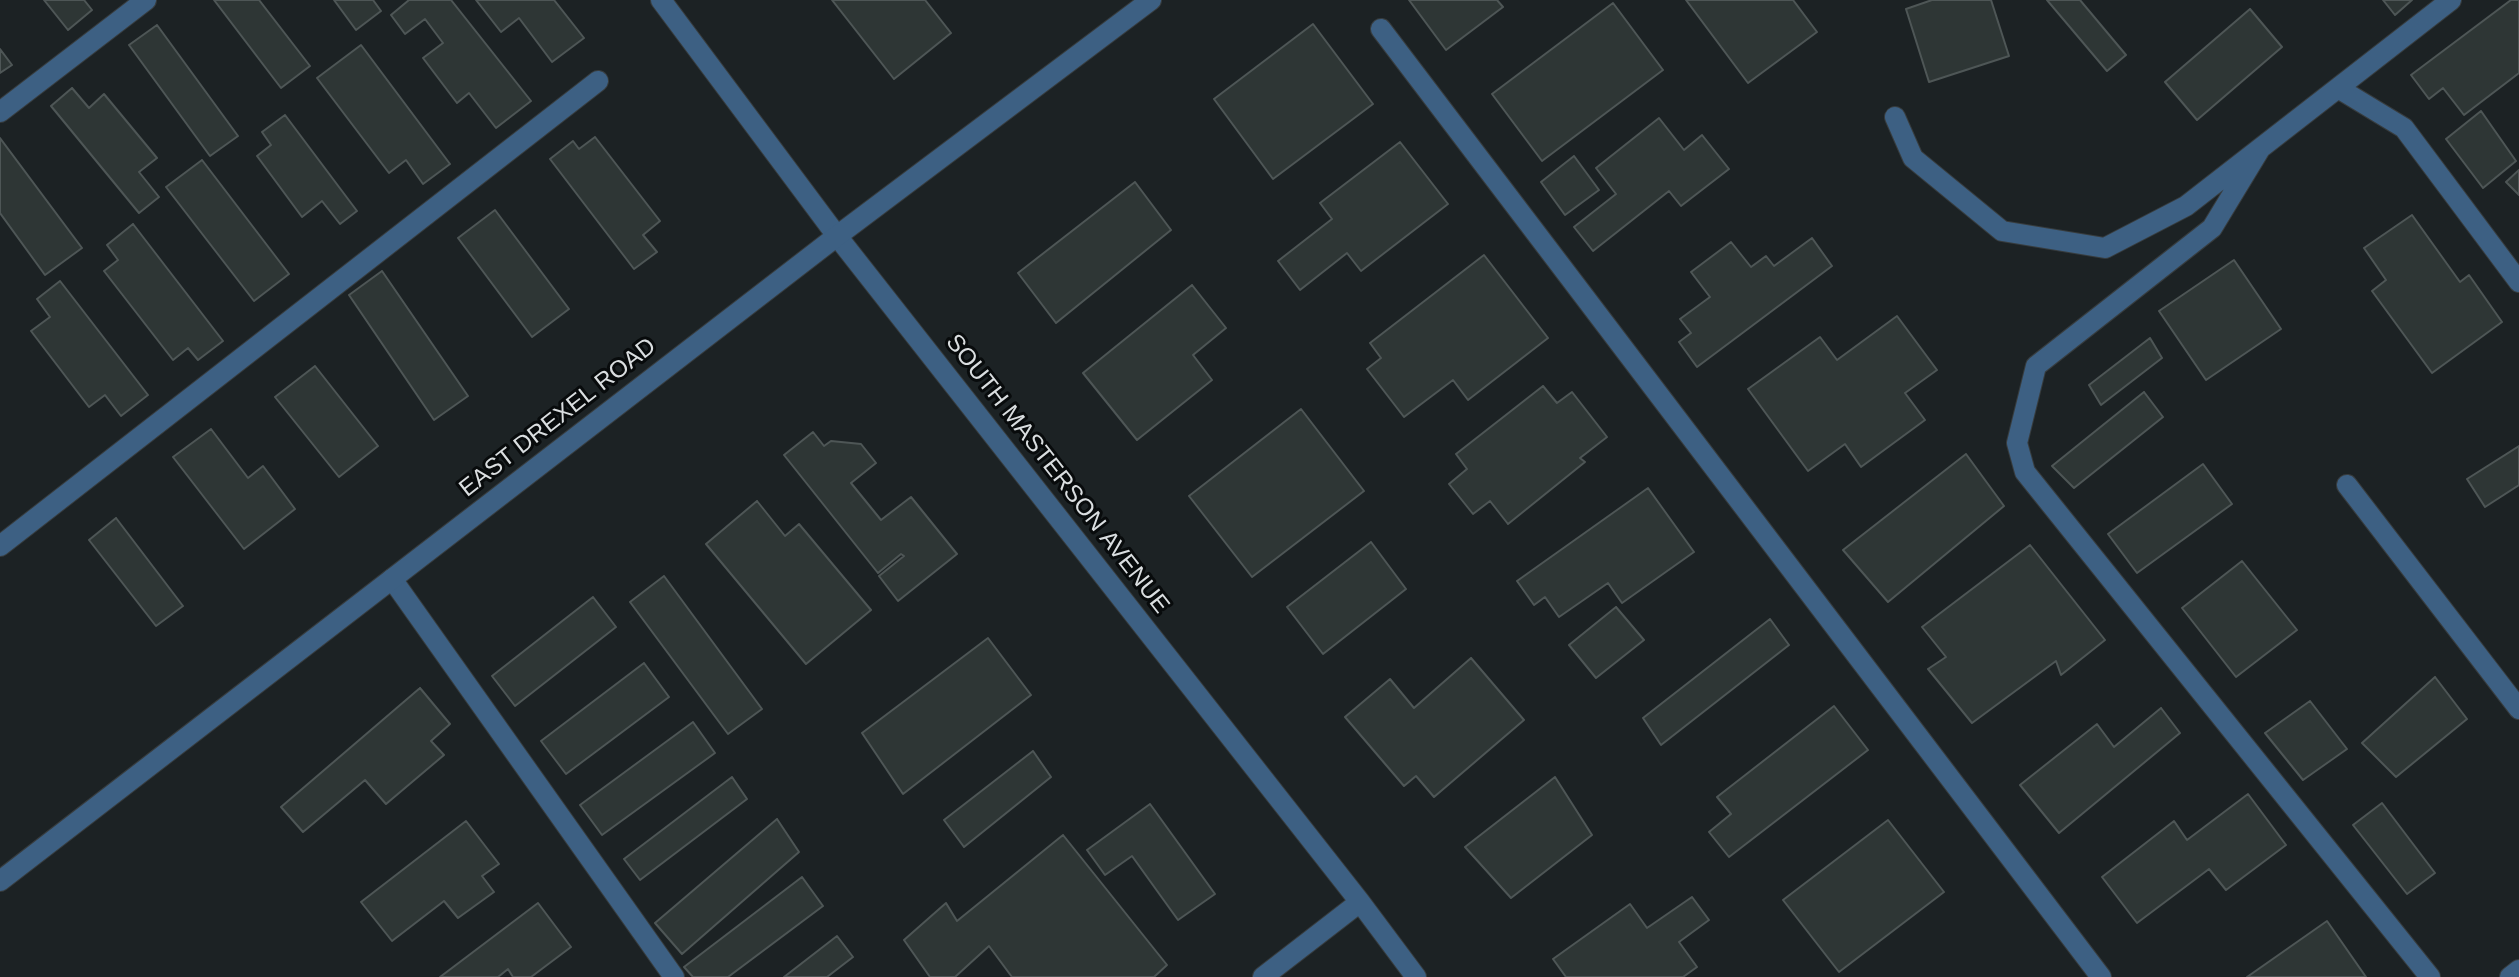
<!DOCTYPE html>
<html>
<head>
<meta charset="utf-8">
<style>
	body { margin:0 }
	canvas { display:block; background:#1c2224 }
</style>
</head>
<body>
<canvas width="2519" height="977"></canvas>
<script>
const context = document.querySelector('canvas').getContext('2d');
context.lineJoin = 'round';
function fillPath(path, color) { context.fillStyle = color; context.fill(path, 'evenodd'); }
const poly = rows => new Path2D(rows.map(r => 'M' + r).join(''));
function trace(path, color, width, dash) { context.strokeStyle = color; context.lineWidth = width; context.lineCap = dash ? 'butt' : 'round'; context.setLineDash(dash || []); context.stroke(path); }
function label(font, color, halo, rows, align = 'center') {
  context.font = font + ' Arial,sans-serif'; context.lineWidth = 6; context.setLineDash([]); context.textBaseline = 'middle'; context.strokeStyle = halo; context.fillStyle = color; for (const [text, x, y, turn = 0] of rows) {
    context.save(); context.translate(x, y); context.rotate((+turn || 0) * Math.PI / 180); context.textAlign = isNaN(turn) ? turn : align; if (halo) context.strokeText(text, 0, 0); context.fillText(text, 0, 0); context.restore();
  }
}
const building = poly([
	[44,0,84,0,92,10,68,30,44,0],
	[214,0,259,0,310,66,281,88,214,0],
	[334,0,373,0,381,11,356,30,334,0],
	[409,0,451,0,531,101,496,128,469,93,457,103,423,58,443,43,425,19,405,34,391,15,409,0],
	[476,0,554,0,584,38,552,62,519,18,501,32,476,0],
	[832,0,925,0,951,33,894,79,832,0],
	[1409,0,1497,0,1503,7,1446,50,1409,0],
	[1686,0,1793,0,1817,32,1748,83,1686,0],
	[1932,0,1991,0,2009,56,1929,82,1906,9,1932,0],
	[2047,0,2080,0,2126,55,2107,71,2047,0],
	[2383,0,2412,0,2395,15,2383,0],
	[2511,0,2519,0,2519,73,2464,115,2443,88,2429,99,2411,75,2511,0],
	[1613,3,1663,70,1542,161,1492,94,1613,3],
	[2250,9,2282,47,2197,120,2165,82,2250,9],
	[1313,24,1373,104,1273,179,1214,99,1313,24],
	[157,25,238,136,210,156,129,45,157,25],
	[361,45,450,164,423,184,406,160,389,173,317,78,361,45],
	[0,49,12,65,0,73,0,49],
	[72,88,89,108,104,94,157,158,139,172,159,197,139,213,51,106,72,88],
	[2481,111,2516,161,2483,188,2446,139,2481,111],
	[285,115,357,211,340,224,322,201,302,217,257,156,271,145,262,132,285,115],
	[1659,118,1684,150,1702,135,1729,169,1681,206,1669,191,1593,251,1574,227,1616,194,1596,168,1659,118],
	[595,137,660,221,643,235,657,252,634,269,550,159,573,141,579,149,595,137],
	[0,138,82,248,45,275,0,213,0,138],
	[1400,142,1448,204,1361,271,1347,253,1300,290,1278,261,1332,219,1320,203,1400,142],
	[1574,156,1599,190,1565,215,1541,182,1574,156],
	[202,160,289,274,254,301,166,187,202,160],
	[2519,170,2519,195,2506,182,2519,170],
	[1135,182,1171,230,1056,323,1018,273,1135,182],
	[495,210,569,309,532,337,458,238,495,210],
	[2412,215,2460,282,2469,275,2502,322,2432,373,2372,291,2386,280,2364,248,2412,215],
	[133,224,223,341,198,360,188,348,173,360,104,271,118,260,107,245,133,224],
	[1812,238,1832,266,1697,367,1679,342,1691,333,1680,319,1710,297,1691,272,1731,242,1751,267,1766,256,1774,266,1812,238],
	[1484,255,1548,338,1468,400,1453,380,1404,417,1367,369,1381,358,1370,343,1484,255],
	[2234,260,2281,329,2206,380,2159,311,2234,260],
	[382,271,468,396,434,420,349,295,382,271],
	[60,281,148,395,121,416,105,395,89,407,31,331,50,317,37,299,60,281],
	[1192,285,1226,328,1193,355,1212,380,1137,440,1083,373,1192,285],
	[1897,316,1937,370,1905,393,1925,420,1861,467,1845,444,1808,471,1748,389,1820,337,1837,360,1897,316],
	[2150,338,2162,358,2101,405,2089,385,2150,338],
	[315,366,378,446,339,477,275,397,315,366],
	[1543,386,1557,403,1572,392,1607,437,1580,458,1585,462,1508,524,1490,501,1473,514,1449,484,1467,469,1456,454,1543,386],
	[2144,392,2163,417,2074,488,2052,466,2144,392],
	[1301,409,1364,491,1252,577,1189,496,1301,409],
	[211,429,248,478,263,466,295,509,244,549,173,457,211,429],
	[813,432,824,446,831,441,861,444,876,463,851,483,881,520,911,497,957,554,898,601,879,576,904,556,901,554,878,573,784,455,813,432],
	[2519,446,2519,485,2485,507,2467,479,2519,446],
	[1966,454,2004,506,1888,602,1843,550,1966,454],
	[2203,464,2232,504,2137,573,2108,534,2203,464],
	[1648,488,1694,552,1622,603,1608,583,1559,617,1545,597,1534,605,1517,581,1648,488],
	[757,501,785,536,799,524,871,610,806,664,706,544,757,501],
	[116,518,183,606,156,626,89,540,116,518],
	[1371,542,1406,589,1323,654,1287,607,1371,542],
	[2030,545,2105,640,2061,675,2056,661,1972,723,1928,669,1946,657,1922,627,2030,545],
	[2242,561,2297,630,2236,677,2182,608,2242,561],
	[664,576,762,709,728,734,630,602,664,576],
	[593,597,616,627,515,706,492,676,593,597],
	[1616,607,1644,640,1596,678,1569,645,1616,607],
	[1770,619,1789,645,1661,745,1643,718,1770,619],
	[988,638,1031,695,903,794,862,733,988,638],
	[1471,658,1524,720,1434,797,1416,776,1404,786,1345,717,1390,679,1414,708,1471,658],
	[644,663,669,697,566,774,541,741,644,663],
	[2435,677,2467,719,2396,777,2362,743,2435,677],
	[420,688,450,724,431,741,444,755,386,804,365,780,303,832,281,807,420,688],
	[2310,701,2347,749,2303,780,2265,733,2310,701],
	[1834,706,1868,750,1729,857,1709,832,1731,814,1717,797,1834,706],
	[2161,708,2180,733,2059,833,2020,785,2097,724,2114,747,2161,708],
	[693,722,715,753,602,835,580,805,693,722],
	[1033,751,1051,777,964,847,944,820,1033,751],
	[732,777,747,799,640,880,624,859,732,777],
	[1555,777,1592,835,1511,898,1465,847,1555,777],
	[2248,794,2286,845,2226,890,2209,869,2137,923,2102,877,2174,821,2187,840,2248,794],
	[2382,803,2435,873,2407,894,2353,825,2382,803],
	[1150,804,1215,894,1178,920,1132,856,1105,875,1087,850,1150,804],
	[777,819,799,852,682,954,655,923,777,819],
	[1888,820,1944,892,1839,972,1783,900,1888,820],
	[466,821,499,864,482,876,494,892,458,918,444,901,392,941,361,902,466,821],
	[1063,835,1167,965,1154,977,1012,977,989,946,955,977,930,977,904,940,946,903,957,921,1063,835],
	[802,877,823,906,728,977,693,977,684,967,802,877],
	[1692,897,1709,920,1679,942,1697,967,1683,977,1566,977,1553,959,1630,904,1647,928,1692,897],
	[538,903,571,947,531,977,513,977,508,969,498,977,440,977,538,903],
	[2327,921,2366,977,2247,977,2327,921],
	[837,936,853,957,827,977,784,977,837,936]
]);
fillPath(building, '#2e3635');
trace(building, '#4e5656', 2);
const service = poly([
	[1381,29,2101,977],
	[2338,88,2404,128,2519,282],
	[0,112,146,0],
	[1895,117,1913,158,2002,231,2105,248,2186,206,2451,0],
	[2260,149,2212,228,2036,366,2017,443,2025,472,2430,977],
	[0,546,598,81],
	[392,579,674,977]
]);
const minor = poly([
	[661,0,837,236,1360,902,1416,977],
	[2347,485,2519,709],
	[1263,977,1360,902],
	[2510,977,2519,970]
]);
const tertiary = poly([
	[0,881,837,236,1151,0]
]);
trace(service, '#373c3e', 22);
trace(minor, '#373c3e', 22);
trace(tertiary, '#373c3e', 22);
trace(service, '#3d6083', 20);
trace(minor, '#3d6083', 20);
trace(tertiary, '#3d6083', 20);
label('24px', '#dadee0', '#080b0c', [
	["EAST DREXEL ROAD",558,418,-38],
	["SOUTH MASTERSON AVENUE",1057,474,52]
]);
</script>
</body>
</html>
